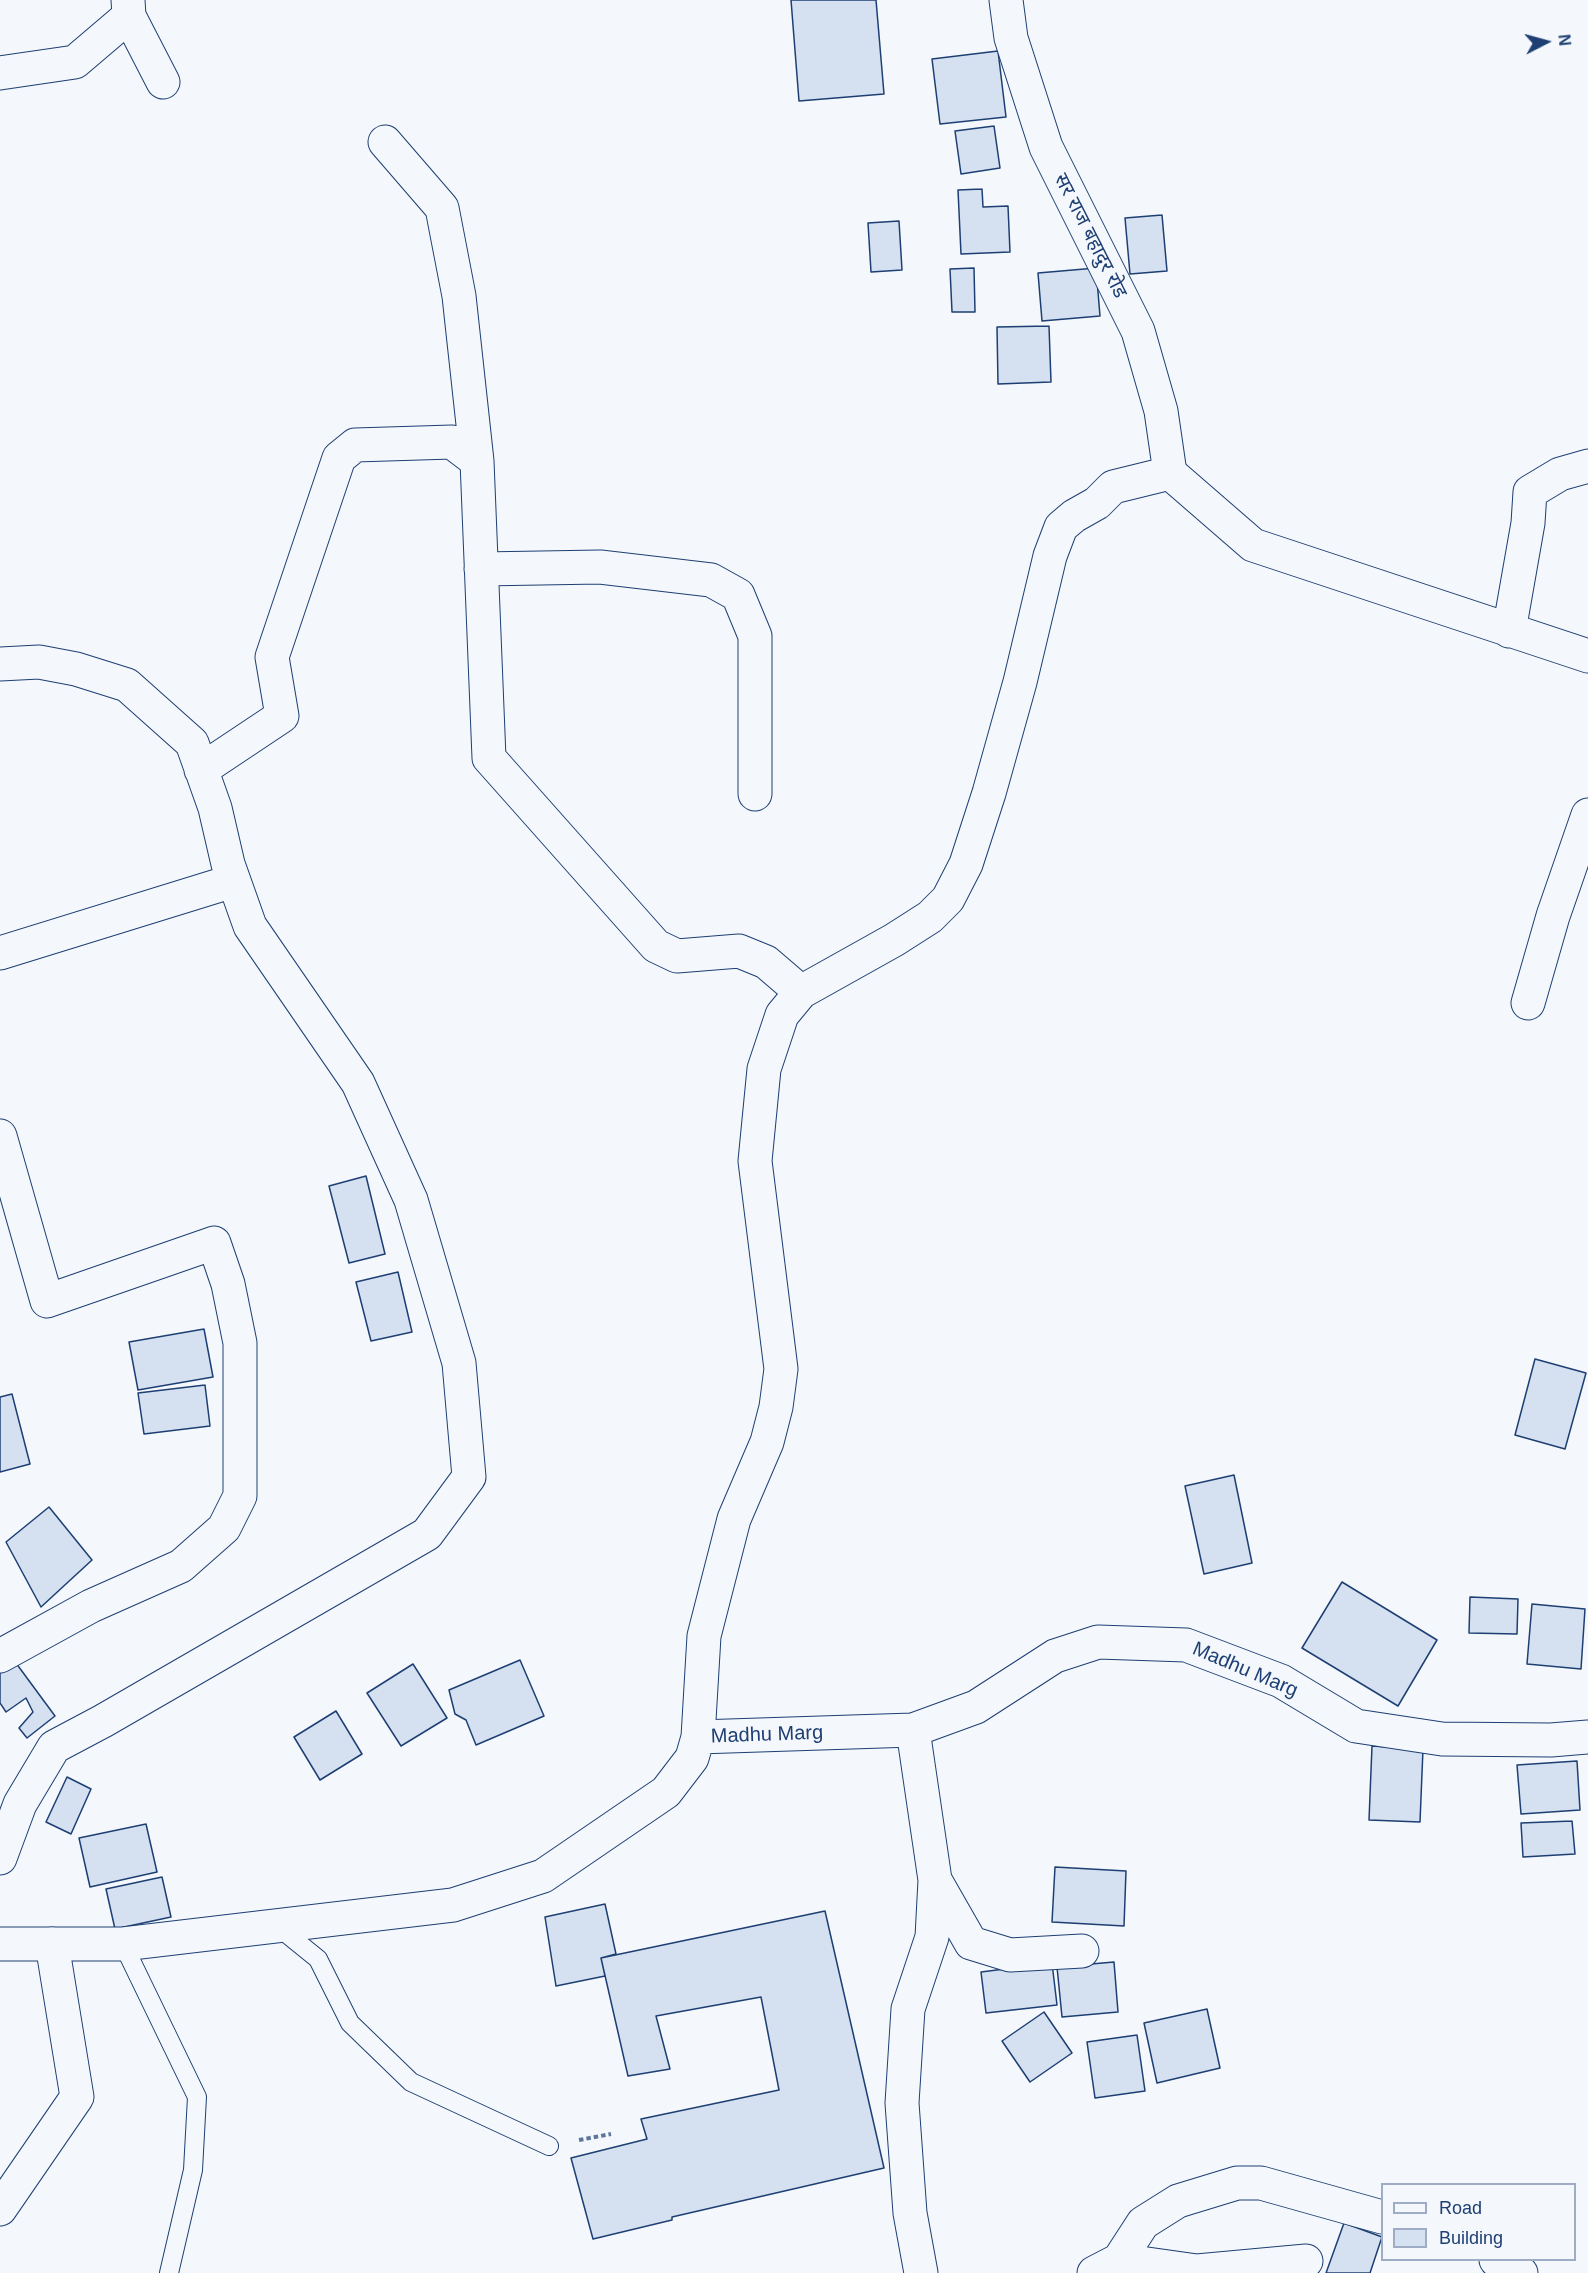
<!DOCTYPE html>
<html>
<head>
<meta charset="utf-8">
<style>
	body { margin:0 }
	#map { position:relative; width:1588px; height:2273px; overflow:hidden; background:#f4f7fb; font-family:Arial,sans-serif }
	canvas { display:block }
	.legend { position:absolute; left:1381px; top:2183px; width:195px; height:78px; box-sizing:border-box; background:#f4f7fb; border:2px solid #9eadc5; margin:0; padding:8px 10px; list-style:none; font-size:18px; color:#1d3f73 }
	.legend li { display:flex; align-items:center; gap:12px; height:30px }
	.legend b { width:30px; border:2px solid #9eadc5 }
	.north { position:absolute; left:1516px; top:12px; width:60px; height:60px; -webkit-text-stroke:4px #f4f7fb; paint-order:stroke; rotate:84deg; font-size:16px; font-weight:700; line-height:24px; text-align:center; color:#1d3f73 }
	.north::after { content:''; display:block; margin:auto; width:21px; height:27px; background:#1d3f73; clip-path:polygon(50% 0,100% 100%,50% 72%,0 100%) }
</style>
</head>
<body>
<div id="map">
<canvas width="1588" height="2273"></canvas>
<ul class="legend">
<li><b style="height:8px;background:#f4f7fb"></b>Road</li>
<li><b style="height:16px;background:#d5e0f0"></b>Building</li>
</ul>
<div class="north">N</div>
</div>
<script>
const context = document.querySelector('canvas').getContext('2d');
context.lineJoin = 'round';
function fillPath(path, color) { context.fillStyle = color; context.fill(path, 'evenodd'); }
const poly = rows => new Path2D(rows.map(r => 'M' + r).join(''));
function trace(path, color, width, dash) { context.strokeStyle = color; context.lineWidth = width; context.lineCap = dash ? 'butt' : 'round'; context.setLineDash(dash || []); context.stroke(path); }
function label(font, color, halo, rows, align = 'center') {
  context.font = font + ' Arial,"Noto Sans Devanagari",sans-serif'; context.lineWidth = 4.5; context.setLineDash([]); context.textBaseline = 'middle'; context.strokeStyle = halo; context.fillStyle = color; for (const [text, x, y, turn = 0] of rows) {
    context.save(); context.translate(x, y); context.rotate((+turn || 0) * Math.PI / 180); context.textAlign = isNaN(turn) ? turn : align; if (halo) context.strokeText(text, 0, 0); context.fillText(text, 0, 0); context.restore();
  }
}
const building = poly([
	[791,0,876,0,884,94,799,101,791,0],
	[998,51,1006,117,940,124,932,59,998,51],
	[994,126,1000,168,961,174,955,131,994,126],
	[982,189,983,207,1008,206,1010,252,961,254,958,190,982,189],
	[1162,215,1167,271,1130,274,1125,218,1162,215],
	[899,221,902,270,871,272,868,223,899,221],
	[974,268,975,312,952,312,950,269,974,268],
	[1096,268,1100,316,1042,321,1038,273,1096,268],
	[1049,326,1051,382,998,384,997,327,1049,326],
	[366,1176,385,1254,349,1263,329,1186,366,1176],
	[398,1272,412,1332,371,1341,356,1282,398,1272],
	[204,1329,213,1377,138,1390,129,1342,204,1329],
	[1535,1359,1586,1373,1565,1449,1515,1435,1535,1359],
	[205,1385,210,1426,144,1434,138,1393,205,1385],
	[12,1394,30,1464,0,1472,0,1397,12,1394],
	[1234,1475,1252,1563,1204,1574,1185,1486,1234,1475],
	[49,1507,92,1560,41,1607,6,1542,49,1507],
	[1342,1582,1437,1640,1398,1706,1302,1648,1342,1582],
	[1470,1597,1518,1599,1517,1634,1469,1633,1470,1597],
	[1532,1604,1585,1609,1581,1669,1527,1664,1532,1604],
	[13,1659,55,1716,27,1738,19,1728,33,1712,26,1698,6,1712,0,1703,0,1669,13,1659],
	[520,1660,544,1716,476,1745,466,1720,455,1714,449,1690,520,1660],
	[413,1664,447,1718,401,1746,367,1693,413,1664],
	[336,1711,362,1754,320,1780,294,1737,336,1711],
	[1372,1746,1423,1749,1420,1822,1369,1820,1372,1746],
	[1577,1761,1580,1810,1521,1814,1517,1765,1577,1761],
	[67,1777,91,1789,71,1834,46,1822,67,1777],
	[1572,1821,1575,1854,1523,1857,1521,1823,1572,1821],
	[146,1824,157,1872,90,1887,79,1838,146,1824],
	[1055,1867,1126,1871,1124,1926,1052,1922,1055,1867],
	[162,1877,171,1917,115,1929,106,1889,162,1877],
	[605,1904,616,1954,601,1958,605,1976,556,1986,545,1917,605,1904],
	[825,1911,884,2168,672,2217,672,2220,593,2239,571,2158,647,2139,641,2119,779,2090,761,1997,656,2016,670,2069,628,2076,601,1958,825,1911],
	[1114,1962,1118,2012,1062,2017,1057,1967,1114,1962],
	[1052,1963,1057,2005,986,2013,981,1972,1052,1963],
	[1207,2009,1220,2068,1157,2083,1144,2023,1207,2009],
	[1044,2012,1072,2053,1030,2082,1002,2041,1044,2012],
	[1137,2035,1145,2091,1095,2098,1087,2042,1137,2035],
	[1344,2223,1382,2237,1370,2273,1326,2273,1344,2223]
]);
fillPath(building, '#d5e0f0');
trace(building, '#1d3f73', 1.5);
const service = poly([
	[276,1925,318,1959,350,2023,411,2082,549,2146],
	[123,1944,197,2097,193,2170,169,2273]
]);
const minor = poly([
	[128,0,129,16,163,82],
	[0,73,75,62,129,16],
	[385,142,442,208,459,296,477,461],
	[1170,473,1253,545,1588,656],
	[481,569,600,567,711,580,738,595,755,636,755,794],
	[1509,631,1528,523,1530,492,1560,474,1588,466],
	[0,664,39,662,76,669,127,685,192,743,215,808,228,864,250,926,358,1083,411,1200,459,1363,469,1477,427,1534,103,1721,54,1747,20,1804,0,1858],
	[201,770,282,716,272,657,339,458,355,445,452,442,477,461,489,758,656,946,677,956,739,951,766,962,801,992],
	[0,953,233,881],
	[1528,1003,1553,916,1588,815],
	[0,1136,47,1301,214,1243,228,1284,240,1343,240,1496,224,1528,181,1566,91,1606,0,1656],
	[913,1730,935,1880,932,1937,908,2009,902,2103,910,2213,921,2273],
	[935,1880,971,1943,1010,1955,1082,1951],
	[0,2209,77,2097,52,1944],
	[1119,2260,1197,2271,1306,2261],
	[1496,2260,1521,2273],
	[1094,2273,1119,2260,1143,2223,1178,2201,1237,2183,1261,2183,1382,2217]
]);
const tertiary = poly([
	[698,1737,913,1730,976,1707,1055,1656,1098,1642,1186,1645,1281,1681,1356,1726,1442,1739,1551,1740,1588,1737],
	[0,1944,123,1944,453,1905,543,1876,666,1792,692,1758,698,1737,704,1636,734,1519,767,1442,776,1407,781,1369,755,1161,764,1069,782,1015,801,992,894,940,930,917,948,899,966,864,989,793,1020,682,1050,556,1061,527,1074,516,1097,503,1113,487,1170,473,1161,411,1138,331,1046,147,1011,38,1006,0]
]);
trace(service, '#1d3f73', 20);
trace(minor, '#1d3f73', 35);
trace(tertiary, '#1d3f73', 35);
trace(poly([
	[579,2140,611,2134]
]), '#5e769c', 4, [4.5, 3]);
trace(service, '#f4f7fb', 18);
trace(minor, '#f4f7fb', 33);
trace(tertiary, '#f4f7fb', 33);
label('20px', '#1d3f73', '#f4f7fb', [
	["सर राज बहादुर रोड",1090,236,63],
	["Madhu Marg",1245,1670,23],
	["Madhu Marg",767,1735,-2]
]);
</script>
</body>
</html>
